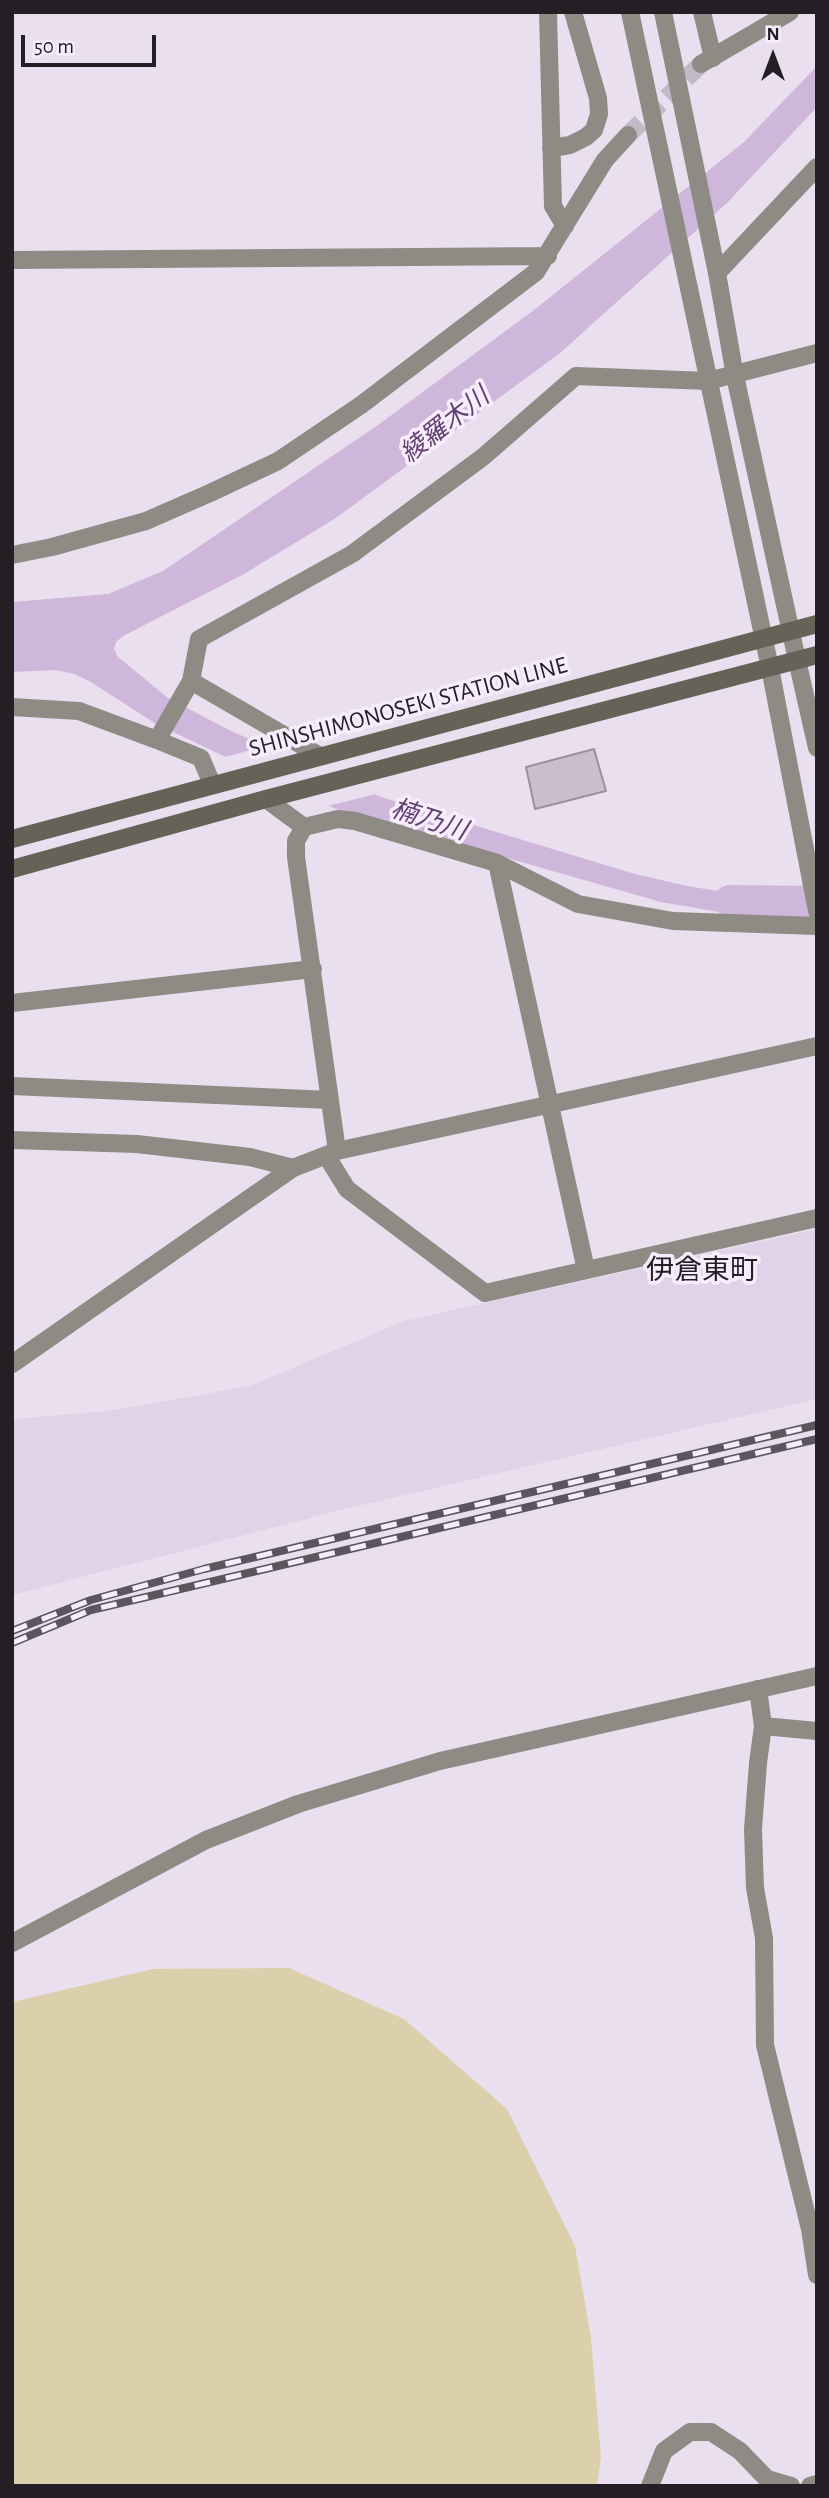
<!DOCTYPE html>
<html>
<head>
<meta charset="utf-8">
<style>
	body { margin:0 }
	#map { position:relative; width:829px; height:2498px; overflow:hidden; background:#eadfef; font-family:"Alegreya Sans",sans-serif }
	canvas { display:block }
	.frame { position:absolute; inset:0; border:14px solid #231f24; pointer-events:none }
	.north { position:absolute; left:738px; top:21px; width:70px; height:70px; -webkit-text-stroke:5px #f7edfc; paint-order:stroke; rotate:0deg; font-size:19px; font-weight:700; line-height:28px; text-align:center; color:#231f24 }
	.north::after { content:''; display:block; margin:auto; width:24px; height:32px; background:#231f24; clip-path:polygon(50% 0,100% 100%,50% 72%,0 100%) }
	.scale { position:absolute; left:21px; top:35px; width:135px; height:32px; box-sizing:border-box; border:4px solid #231f24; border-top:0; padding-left:9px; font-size:21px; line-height:24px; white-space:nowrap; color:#231f24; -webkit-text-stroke:5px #f7edfc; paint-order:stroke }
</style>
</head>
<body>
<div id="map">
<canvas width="829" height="2498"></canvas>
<div class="frame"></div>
<div class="north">N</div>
<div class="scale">50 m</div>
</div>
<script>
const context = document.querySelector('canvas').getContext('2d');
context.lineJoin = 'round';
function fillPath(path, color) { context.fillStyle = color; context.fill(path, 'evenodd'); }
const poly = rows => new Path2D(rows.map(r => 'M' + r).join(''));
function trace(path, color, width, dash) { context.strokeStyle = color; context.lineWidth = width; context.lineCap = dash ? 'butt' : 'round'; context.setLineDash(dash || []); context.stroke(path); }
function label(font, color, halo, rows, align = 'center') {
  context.font = font + ' "Alegreya Sans","Noto Sans JP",sans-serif'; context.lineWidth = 7; context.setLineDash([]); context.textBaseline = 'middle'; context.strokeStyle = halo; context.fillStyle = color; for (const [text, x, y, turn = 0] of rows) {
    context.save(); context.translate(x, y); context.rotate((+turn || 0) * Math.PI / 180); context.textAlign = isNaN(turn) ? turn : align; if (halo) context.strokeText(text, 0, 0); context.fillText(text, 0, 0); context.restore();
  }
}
fillPath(poly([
	[817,1229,817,1399,349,1508,12,1595,12,1419,108,1411,250,1386,404,1321]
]), '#e0d2e7');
fillPath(poly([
	[289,1968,404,2019,507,2109,575,2246,591,2338,601,2457,597,2486,12,2486,12,2002,153,1969]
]), '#dbd0ab');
fillPath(poly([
	[817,66,817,107,727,203,560,353,336,518,244,574,123,636,116,642,114,649,118,657,168,698,231,731,381,797,635,874,687,886,731,893,771,895,770,915,731,914,661,902,336,809,156,724,91,682,74,674,56,670,12,672,12,602,108,594,163,571,378,425,534,310,744,142]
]), '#cfb6db');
fillPath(poly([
	[270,745,380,793,324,807,221,758]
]), '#eadfef');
trace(poly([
	[730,901,817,902]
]), '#cfb6db', 32);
const building = poly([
	[594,749,606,791,535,809,526,767,594,749]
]);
fillPath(building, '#c8becd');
trace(building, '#9a909e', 2);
trace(poly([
	[628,135,701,64]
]), '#c2b9c6', 18, [18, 9]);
trace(poly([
	[548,12,553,206,565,226],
	[702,12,713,58],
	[701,64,790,12],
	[551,148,570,145,586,137,594,130,599,114,598,98,573,12],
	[12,260,548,256],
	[717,273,817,167],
	[12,555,52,547,146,521,210,493,278,461,361,405,536,272,605,160,628,135],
	[797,660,817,748],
	[770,668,817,911],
	[191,681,320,756],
	[12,707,79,711,157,740,201,758,212,784],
	[157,740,191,681,199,639,352,554,483,457,576,376,708,381],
	[266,799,304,827],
	[497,863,586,1270],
	[12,1003,313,969],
	[12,1086,330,1100],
	[12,1140,137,1144,250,1157,293,1168],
	[337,1151,296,857,296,841,304,827,338,819,355,821,497,863,578,904,673,921,817,926],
	[326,1155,347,1189,485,1293,817,1218],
	[12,1364,293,1168,337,1151,817,1046],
	[758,1689,763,1726,758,1763,753,1829,755,1888,764,1938,765,2045,810,2229,817,2275],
	[763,1726,817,1731],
	[650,2486,664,2451,690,2432,711,2432,740,2451,767,2479,791,2486],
	[810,2486,817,2484]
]), '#8d8b84', 18);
trace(poly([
	[630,12,770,668],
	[663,12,717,273,735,376,797,660],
	[708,381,817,353],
	[12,1943,206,1840,298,1804,440,1761,817,1676]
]), '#8d8b84', 18);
trace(poly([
	[12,839,817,624],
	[12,869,266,799,817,655]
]), '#656258', 18);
const rail = poly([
	[12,1631,91,1600,204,1569,817,1425],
	[12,1643,91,1610,817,1439]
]);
trace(rail, '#5b555d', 8);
trace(rail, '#f7edfc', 5, [16]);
label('24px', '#231f24', '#f7edfc', [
	["SHINSHIMONOSEKI STATION LINE",408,707,-15]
]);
label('italic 26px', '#624071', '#f7edfc', [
	["綾羅木川",445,425,-38],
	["楠乃川",429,820,18]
]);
label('28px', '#231f24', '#f7edfc', [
	["伊倉東町",702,1271]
]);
</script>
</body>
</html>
